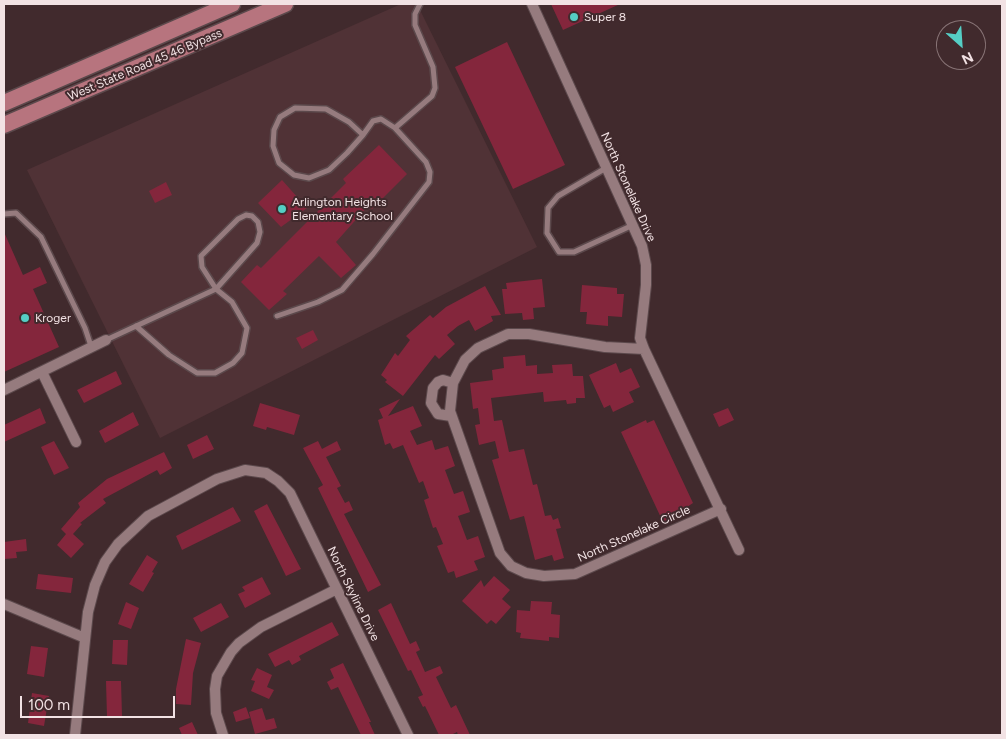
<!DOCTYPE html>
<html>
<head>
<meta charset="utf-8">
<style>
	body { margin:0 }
	#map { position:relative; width:1006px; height:739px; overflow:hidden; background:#412a2d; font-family:Figtree,sans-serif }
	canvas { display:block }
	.frame { position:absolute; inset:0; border:5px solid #f2e2e4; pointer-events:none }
	.north { position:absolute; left:936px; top:20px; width:50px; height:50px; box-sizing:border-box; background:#412a2d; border:1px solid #887476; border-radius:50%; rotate:154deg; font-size:14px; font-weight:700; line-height:20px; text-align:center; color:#f2e2e4 }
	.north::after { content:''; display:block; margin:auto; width:18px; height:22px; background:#55cec5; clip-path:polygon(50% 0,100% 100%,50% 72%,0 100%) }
	.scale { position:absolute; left:20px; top:696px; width:155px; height:22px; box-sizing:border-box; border:2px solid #f2e2e4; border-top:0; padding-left:6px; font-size:15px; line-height:18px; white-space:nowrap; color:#f2e2e4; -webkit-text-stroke:4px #412a2d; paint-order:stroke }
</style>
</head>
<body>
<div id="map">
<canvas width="1006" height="739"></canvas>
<div class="frame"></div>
<div class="north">N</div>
<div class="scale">100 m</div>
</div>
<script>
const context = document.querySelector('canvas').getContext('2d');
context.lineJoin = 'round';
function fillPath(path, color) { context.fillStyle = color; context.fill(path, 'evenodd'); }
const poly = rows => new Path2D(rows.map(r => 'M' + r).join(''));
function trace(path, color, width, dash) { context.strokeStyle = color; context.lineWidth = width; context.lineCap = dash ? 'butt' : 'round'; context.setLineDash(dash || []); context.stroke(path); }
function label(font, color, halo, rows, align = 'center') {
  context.font = font + ' Figtree,sans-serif'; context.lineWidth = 4; context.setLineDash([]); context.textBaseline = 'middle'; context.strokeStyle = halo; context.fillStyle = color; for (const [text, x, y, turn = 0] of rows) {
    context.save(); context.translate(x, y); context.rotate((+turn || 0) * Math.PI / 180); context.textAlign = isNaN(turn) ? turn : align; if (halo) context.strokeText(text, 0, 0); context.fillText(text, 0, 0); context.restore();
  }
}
fillPath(poly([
	[401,4,417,4,537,247,160,438,27,170]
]), '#503236');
fillPath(poly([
	[551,4,620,4,563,30],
	[507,42,565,165,513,189,455,67],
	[379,145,407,174,372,209,369,205,336,242,356,265,341,278,319,256,283,291,287,294,269,310,241,282,257,265,261,268,346,183,343,179],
	[282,180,307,208,281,227,258,203],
	[166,182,172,195,155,203,149,191],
	[4,232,23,275,40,267,47,283,33,289,59,347,4,372],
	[542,279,545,307,533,308,534,319,523,320,522,313,505,314,502,289,507,289,506,283],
	[582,285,617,288,617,294,624,294,622,317,608,316,608,326,586,324,587,312,580,312],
	[485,286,501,315,491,316,493,321,475,331,469,320,458,326,447,335,455,344,439,359,435,355,403,396,385,382,387,380,381,375,395,353,398,356,410,340,406,336,430,315,433,318,446,307],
	[313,330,318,340,302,349,296,338],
	[525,355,526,366,537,365,537,374,553,373,552,365,572,364,573,376,583,376,585,398,576,398,576,403,567,404,566,400,544,402,543,392,491,398,494,421,502,420,509,452,524,449,533,485,537,484,545,516,551,515,553,520,558,518,561,528,556,529,564,558,554,561,552,555,535,560,524,516,510,520,492,460,499,458,495,441,479,445,475,425,480,424,478,408,473,409,470,383,493,380,492,370,504,368,503,357],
	[616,363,620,373,631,368,640,387,629,392,634,402,613,412,610,405,604,408,589,375],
	[116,371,122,384,84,403,77,390],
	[400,399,388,416,413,406,422,426,410,431,417,445,432,440,435,450,448,446,455,466,445,470,454,494,463,491,470,512,458,516,467,540,478,536,485,557,474,561,478,570,456,578,454,571,448,573,437,546,443,544,436,527,433,528,424,500,429,498,423,481,419,483,403,445,393,449,390,443,385,445,378,420,383,418,379,409],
	[260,403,300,415,294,435,267,427,266,430,253,426],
	[40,408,46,423,4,442,4,425],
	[728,408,734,420,719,427,713,414],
	[133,412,139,425,105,443,99,431],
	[646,420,647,423,654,420,693,503,687,507,689,509,663,522,621,432],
	[207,435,214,449,193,459,187,445],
	[54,441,69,468,54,475,41,447],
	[318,441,322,449,337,441,341,450,326,457,341,486,337,488,345,503,349,501,353,510,344,514,381,585,368,592,318,488,323,485,303,448],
	[164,452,172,468,160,475,157,470,103,499,106,503,80,523,82,524,73,534,84,544,71,558,57,545,66,534,61,529,80,507,78,503,107,479],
	[267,504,301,569,286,576,254,511],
	[233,507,241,521,182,550,176,536],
	[26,539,27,551,16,552,17,558,4,559,4,542],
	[147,555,158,562,152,572,154,573,143,592,129,584],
	[38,574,73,578,71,593,36,589],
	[494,576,510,590,502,599,511,607,496,624,491,620,487,624,462,601,481,580,484,587],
	[262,577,271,594,245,608,238,594,245,591,242,587],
	[531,601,552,602,551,614,560,615,559,638,549,637,549,641,520,638,521,633,516,632,517,610,530,611],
	[126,602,139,608,131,629,118,624],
	[221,603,229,617,201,632,193,618],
	[391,603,410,644,416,641,420,650,416,652,425,672,440,666,443,673,436,677,451,708,456,705,470,735,458,735,457,732,451,735,439,735,425,706,423,707,418,697,423,695,411,670,408,671,378,610],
	[332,622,339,635,299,656,301,660,292,665,289,660,275,667,268,654],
	[186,639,201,643,193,673,191,705,176,704,176,689],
	[113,640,128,640,127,665,112,664],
	[31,646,48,648,44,677,27,674],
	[343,663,371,722,369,722,375,735,361,735,338,687,331,690,327,682,334,678,330,669],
	[257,668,272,675,267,687,274,690,269,699,251,691,255,681,251,680],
	[106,681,121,681,122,716,107,717],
	[32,693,49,696,44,726,28,723],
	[246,707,250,718,236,722,233,712],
	[262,708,266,720,274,718,277,728,255,734,249,712],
	[192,722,198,735,182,735,179,728]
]), '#84263c');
const service = poly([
	[363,135,349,122,326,109,295,108,280,117,274,130,273,146,279,163,294,175,309,178,329,170,347,153,363,135,373,121,381,119,395,128],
	[606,168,558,196,548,208,547,233,559,252,574,252,633,225],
	[4,214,16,213,41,237,85,328,91,346],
	[246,215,252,216,258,222,260,232,257,243,216,289,202,267,201,256,238,219,246,215],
	[277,316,318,302,342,290,373,254,429,182,430,172,426,162,395,128,432,96,435,88,433,67,415,25,415,14,420,4],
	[106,340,216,289,232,302,247,328,242,353,233,363,215,373,197,373,169,355,136,326]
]);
const minor = poly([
	[532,4,642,246,646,265,646,285,640,338,644,349,739,550],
	[644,349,605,347,529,334,508,334,478,348,465,360,453,383,450,411,500,553,511,566,526,573,544,576,575,574,721,509],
	[42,372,76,442],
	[4,390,106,340],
	[451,416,438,414,431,403,433,388,438,382,443,380,453,383],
	[4,604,85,638],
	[75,735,88,612,95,585,105,562,118,544,148,516,217,479,245,470,266,473,278,481,290,493,408,735],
	[223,735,216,713,215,689,217,676,231,652,239,643,261,627,337,589]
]);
const trunk = poly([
	[4,103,232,4],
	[4,125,285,4]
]);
trace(service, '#5c494c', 8);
trace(minor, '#5c494c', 12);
trace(trunk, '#5c494c', 19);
trace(service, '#967b7e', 5);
trace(minor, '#967b7e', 10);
trace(trunk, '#b7747e', 16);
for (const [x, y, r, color] of [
	[574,17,5,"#55cec5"],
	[282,209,5,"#55cec5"],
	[25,318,5,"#55cec5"]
]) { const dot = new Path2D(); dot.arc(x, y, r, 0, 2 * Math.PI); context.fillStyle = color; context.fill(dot); trace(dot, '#412a2d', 2); }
label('12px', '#f2e2e4', '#412a2d', [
	["Super 8",584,17],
	["Arlington Heights",292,202],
	["Elementary School",292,216],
	["Kroger",35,318]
], 'left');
label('12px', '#f2e2e4', '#412a2d', [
	["West State Road 45 46 Bypass",145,65,-23],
	["North Stonelake Drive",628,187,66],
	["North Stonelake Circle",634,534,-24],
	["North Skyline Drive",353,594,64]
]);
</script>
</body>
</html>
